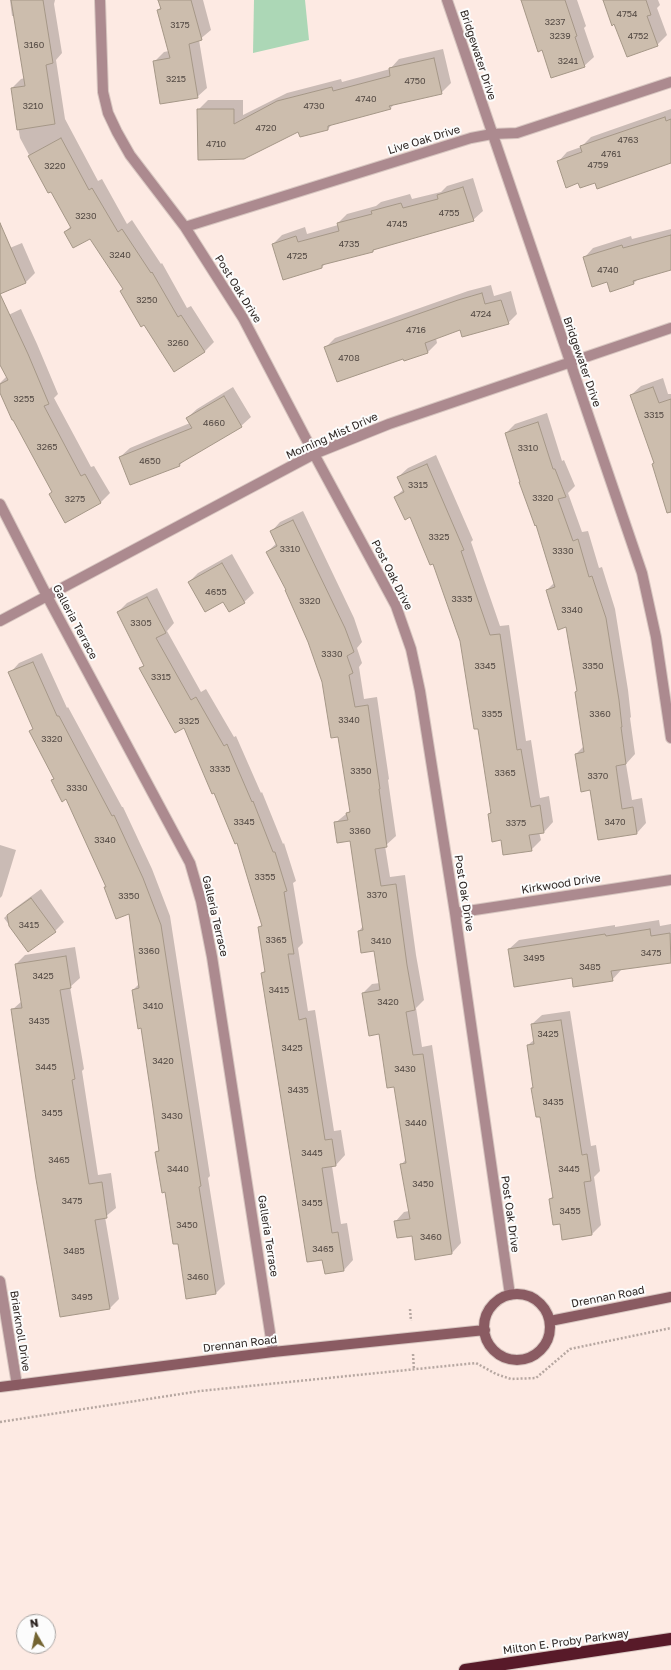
<!DOCTYPE html>
<html>
<head>
<meta charset="utf-8">
<style>
	body { margin:0 }
	#map { position:relative; width:671px; height:1670px; overflow:hidden; background:#fdeae3; font-family:"Golos Text",sans-serif }
	canvas { display:block }
	.north { position:absolute; left:16px; top:1614px; width:40px; height:40px; box-sizing:border-box; background:#fcfcfc; border:1px solid #a9a6a4; border-radius:50%; rotate:351deg; font-size:11px; font-weight:700; line-height:16px; text-align:center; color:#2c2421 }
	.north::after { content:''; display:block; margin:auto; width:14px; height:18px; background:#736431; clip-path:polygon(50% 0,100% 100%,50% 72%,0 100%) }
</style>
</head>
<body>
<div id="map">
<canvas width="671" height="1670"></canvas>
<div class="north">N</div>
</div>
<script>
const context = document.querySelector('canvas').getContext('2d');
context.lineJoin = 'round';
function fillPath(path, color) { context.fillStyle = color; context.fill(path, 'evenodd'); }
const poly = rows => new Path2D(rows.map(r => 'M' + r).join(''));
function trace(path, color, width, dash) { context.strokeStyle = color; context.lineWidth = width; context.lineCap = dash ? 'butt' : 'round'; context.setLineDash(dash || []); context.stroke(path); }
function label(font, color, halo, rows, align = 'center') {
  context.font = font + ' "Golos Text",sans-serif'; context.lineWidth = 4; context.setLineDash([]); context.textBaseline = 'middle'; context.strokeStyle = halo; context.fillStyle = color; for (const [text, x, y, turn = 0] of rows) {
    context.save(); context.translate(x, y); context.rotate((+turn || 0) * Math.PI / 180); context.textAlign = isNaN(turn) ? turn : align; if (halo) context.strokeText(text, 0, 0); context.fillText(text, 0, 0); context.restore();
  }
}
fillPath(poly([
	[254,0,305,0,309,40,253,53]
]), '#acd7b6');
fillPath(poly([
	[10,0,55,0,54,4,62,53,56,60,65,119,98,181,102,179,127,224,132,220,161,264,162,263,187,308,191,306,214,342,204,352,124,288,90,237,65,232,71,226,51,191,49,192,20,138,12,88,21,79,25,78,15,16,12,16],
	[159,0,203,0,211,30,199,40,207,88,197,97,155,61,164,52,169,51,158,10,161,7],
	[522,0,577,0,586,26,584,28,594,57,584,66,542,48],
	[604,0,658,0,660,5,657,8,667,35,657,45],
	[443,49,451,83,441,93,395,103,390,109,333,123,328,129,299,130,244,158,198,110,208,100,243,100,243,115,287,93,341,79,342,82,390,69,399,59],
	[671,109,671,162,596,181,579,182,558,162,567,152,581,147,591,137],
	[473,178,483,211,473,220,375,249,373,251,325,264,322,267,273,244,282,235,305,227,307,234,338,225,338,223,347,214,376,206,381,202,410,194,412,199,441,192,447,186],
	[671,229,671,269,639,278,634,283,608,281,584,258,593,248,631,236,632,239],
	[22,243,35,273,26,282,0,293,0,252],
	[491,285,494,296,511,291,517,314,508,323,461,329,436,338,437,343,428,352,404,360,403,357,325,348,335,338,468,291],
	[21,309,37,344,58,394,54,398,91,467,94,466,110,493,100,503,53,491,0,390,0,383,7,376,0,362,0,319],
	[663,378,668,394,671,394,671,510,653,464,654,462,631,395,641,386],
	[233,387,251,417,241,426,185,459,180,465,131,484,120,457,130,448,190,423,187,418,197,409],
	[547,413,562,461,564,460,575,486,568,493,582,532,588,531,599,568,602,567,615,609,628,690,631,717,630,718,635,754,626,764,632,800,642,798,646,823,637,833,599,839,591,789,576,754,584,746,578,691,567,626,547,590,555,582,537,524,520,482,521,481,506,433,515,424],
	[436,455,473,540,471,542,500,626,509,625,526,741,531,740,540,798,549,796,553,822,544,832,539,832,541,840,531,850,501,839,489,814,492,811,479,728,461,641,434,562,411,516,395,497,404,489,398,477,408,468],
	[303,511,354,618,362,642,357,648,362,663,359,667,364,699,377,697,389,779,388,780,396,836,385,846,390,877,405,875,416,955,424,1000,416,1008,422,1047,432,1045,461,1243,452,1253,412,1235,395,1222,404,1212,409,1211,402,1164,406,1159,395,1086,380,1033,363,993,372,984,380,983,375,950,359,931,363,926,350,840,335,823,351,810,339,736,323,682,309,641,287,590,267,552,277,543,271,532,280,522],
	[232,554,254,593,244,602,223,600,189,582,198,573],
	[157,588,174,623,167,631,201,692,206,689,234,737,236,736,261,793,262,792,283,844,284,843,296,881,293,883,303,943,298,948,308,1011,315,1010,334,1131,341,1130,345,1155,336,1165,332,1166,341,1224,347,1223,353,1260,344,1270,325,1273,262,973,266,969,259,927,263,924,238,841,185,726,140,668,145,664,118,612,127,603],
	[42,653,67,708,68,707,122,807,123,807,152,869,170,916,210,1176,208,1178,225,1284,216,1293,179,1242,156,1152,160,1149,141,1027,133,990,140,983,130,913,105,888,107,886,66,798,52,781,55,778,30,732,34,728,10,673,19,663],
	[0,845,16,850,2,896,0,898],
	[41,889,64,922,55,931,28,950,4,918,14,909],
	[659,920,660,926,671,924,671,962,622,969,612,980,573,977,509,949,519,940,615,925,615,927],
	[75,947,80,978,70,987,84,1069,82,1071,98,1175,111,1173,116,1208,105,1217,119,1299,110,1308,60,1316,12,1010,22,1001,16,964,25,955],
	[570,1011,591,1146,596,1145,600,1171,594,1177,601,1225,592,1234,563,1239,561,1222,550,1199,554,1195,541,1116,532,1088,534,1086,528,1045,535,1039,532,1024,542,1015]
]), '#0003');
const building = poly([
	[11,0,43,0,53,63,46,65,55,124,17,130,11,88,25,86,11,0],
	[158,0,191,0,202,40,189,44,198,98,160,104,153,61,170,58,157,10,161,9,158,0],
	[521,0,565,0,577,36,575,37,585,67,551,78,542,50,538,52,521,0],
	[603,0,646,0,651,15,647,16,658,46,627,57,614,24,612,26,603,0],
	[434,58,442,94,389,106,391,109,328,126,328,130,300,137,298,132,244,159,198,160,197,109,234,109,234,124,277,101,332,87,333,91,390,76,389,68,434,58],
	[665,117,666,121,671,119,671,163,597,189,595,183,580,188,578,183,566,188,557,161,582,152,580,146,665,117],
	[61,138,89,190,92,188,118,232,122,229,151,273,152,272,178,317,181,315,205,352,174,372,144,325,141,327,120,291,123,289,90,239,73,248,64,232,71,228,51,192,48,193,28,156,61,138],
	[463,187,474,221,373,250,373,252,322,265,322,268,283,280,272,244,296,236,298,242,339,231,337,223,372,214,371,211,401,203,403,208,438,199,437,195,463,187],
	[0,223,26,283,0,294,0,223],
	[671,235,671,270,633,281,634,284,610,292,607,282,592,287,583,257,622,245,623,248,671,235],
	[482,293,485,304,501,300,509,324,462,337,460,330,425,343,428,353,404,361,403,359,337,382,324,347,458,300,482,293],
	[0,294,28,354,49,404,44,406,81,476,85,474,101,503,65,523,49,494,52,492,13,420,12,420,0,393,0,384,8,380,0,365,0,294],
	[653,387,659,403,671,399,671,512,667,513,652,464,654,463,630,395,653,387],
	[224,396,242,427,179,464,180,466,130,485,119,457,192,428,186,418,224,396],
	[538,422,553,469,555,469,566,497,558,499,573,541,578,539,589,577,592,576,606,618,619,700,622,727,621,727,626,764,616,766,622,809,633,807,637,834,598,840,590,790,581,792,575,754,584,752,575,692,577,691,566,627,558,630,546,590,555,587,536,525,535,526,519,482,520,482,505,433,538,422],
	[427,464,464,550,461,551,490,635,500,634,517,750,521,749,531,807,540,805,544,833,529,835,532,851,503,855,501,840,492,842,488,814,491,813,478,729,474,729,460,641,433,564,430,565,410,517,405,520,394,497,404,492,397,477,427,464],
	[293,520,345,628,354,652,347,656,353,673,349,675,355,707,368,705,380,789,379,789,387,847,375,849,381,886,396,884,407,965,415,1010,406,1012,413,1055,423,1054,452,1254,415,1260,412,1236,397,1238,394,1221,410,1219,400,1164,406,1163,394,1087,387,1088,379,1034,369,1036,362,993,380,990,374,951,361,953,358,931,363,930,350,841,337,843,334,822,348,820,346,813,350,812,338,737,331,738,322,682,308,642,285,590,286,590,266,552,277,546,270,531,293,520],
	[222,563,245,603,229,612,223,602,205,612,188,582,222,563],
	[147,597,166,633,156,638,191,700,196,697,224,746,227,744,252,802,253,801,273,852,275,852,287,891,284,892,294,954,288,954,299,1020,306,1018,325,1140,332,1139,336,1166,322,1168,332,1233,338,1232,344,1271,325,1274,322,1260,307,1262,261,973,265,972,258,927,262,926,237,843,235,844,214,793,212,794,184,728,175,733,139,668,144,666,117,612,147,597],
	[33,662,57,716,59,716,112,816,114,815,143,878,161,925,201,1186,199,1187,216,1294,186,1299,178,1244,173,1244,165,1192,162,1193,155,1152,159,1151,152,1101,141,1028,138,1029,132,990,139,988,129,914,116,919,104,887,106,887,66,799,62,802,51,780,54,779,29,731,33,729,8,672,33,662],
	[31,898,56,932,28,952,9,926,7,915,31,898],
	[650,929,651,936,670,933,671,963,611,971,613,981,573,987,572,978,514,987,508,949,605,934,606,936,650,929],
	[66,956,71,988,60,990,75,1079,72,1080,89,1184,102,1182,107,1218,95,1220,110,1309,60,1317,36,1179,11,1009,22,1008,15,964,66,956],
	[561,1020,582,1155,587,1154,591,1181,584,1182,592,1235,562,1240,560,1224,553,1225,549,1199,553,1198,540,1117,536,1117,531,1088,533,1088,527,1045,534,1044,531,1024,561,1020]
]);
fillPath(building, '#ccbdad');
trace(building, '#a59787', 1);
const street = poly([
	[100,0,103,92,108,113,117,132,130,155,185,227,243,318,314,454,396,606,411,649,420,691,455,913,510,1295],
	[447,0,642,573,656,637,671,738],
	[185,227,471,138,492,134,517,133,671,82],
	[0,504,47,596,190,863,201,901,212,957,273,1352],
	[0,621,314,454,389,424,671,328],
	[455,913,671,880],
	[0,1281,17,1385]
]);
const secondary = poly([
	'484 1327a33 33 0 1 1 66 0a33 33 0 1 1-66 0Z',
	[550,1321,671,1297],
	[0,1387,273,1352,485,1330]
]);
const highway = poly([
	[465,1670,671,1639]
]);
trace(street, '#d7c6c0', 12);
trace(secondary, '#d7c6c0', 12);
trace(highway, '#d7c6c0', 14);
trace(poly([
	[410,1309,411,1321],
	[413,1354,414,1370],
	[0,1422,200,1391,476,1363,496,1374,511,1379,536,1378,570,1349,671,1328]
]), '#b6a7a1', 2.5, [2, 2]);
trace(street, '#ac8a8f', 10);
trace(secondary, '#8a5b62', 10);
trace(highway, '#581a29', 12);
label('9px', '#544a44', null, [
	["4754",627,14],
	["3237",555,22],
	["3175",180,25],
	["3239",560,36],
	["4752",638,36],
	["3160",34,45],
	["3241",568,61],
	["3215",176,79],
	["4750",415,81],
	["4740",366,99],
	["3210",33,106],
	["4730",314,106],
	["4720",266,128],
	["4763",628,140],
	["4710",216,144],
	["4761",611,154],
	["4759",598,165],
	["3220",55,166],
	["4755",449,213],
	["3230",86,216],
	["4745",397,224],
	["4735",349,244],
	["3240",120,255],
	["4725",297,256],
	["4740",608,270],
	["3250",147,300],
	["4724",481,314],
	["4716",416,330],
	["3260",178,343],
	["4708",349,358],
	["3255",24,399],
	["3315",654,415],
	["4660",214,423],
	["3265",47,447],
	["3310",528,448],
	["4650",150,461],
	["3315",418,485],
	["3320",543,498],
	["3275",75,499],
	["3325",439,537],
	["3310",290,549],
	["3330",563,551],
	["4655",216,592],
	["3335",462,599],
	["3320",310,601],
	["3340",572,610],
	["3305",141,623],
	["3330",332,654],
	["3345",485,666],
	["3350",593,666],
	["3315",161,677],
	["3355",492,714],
	["3360",600,714],
	["3340",349,720],
	["3325",189,721],
	["3320",52,739],
	["3335",220,769],
	["3350",361,771],
	["3365",505,773],
	["3370",598,776],
	["3330",77,788],
	["3345",244,822],
	["3470",615,822],
	["3375",516,823],
	["3360",360,831],
	["3340",105,840],
	["3355",265,877],
	["3370",377,895],
	["3350",129,896],
	["3415",29,925],
	["3365",276,940],
	["3410",381,941],
	["3360",149,951],
	["3475",651,953],
	["3495",534,958],
	["3485",590,967],
	["3425",43,976],
	["3415",279,990],
	["3420",388,1002],
	["3410",153,1006],
	["3435",39,1021],
	["3425",548,1034],
	["3425",292,1048],
	["3420",163,1061],
	["3445",46,1067],
	["3430",405,1069],
	["3435",298,1090],
	["3435",553,1102],
	["3455",52,1113],
	["3430",172,1116],
	["3440",416,1123],
	["3445",312,1153],
	["3465",59,1160],
	["3440",178,1169],
	["3445",569,1169],
	["3450",423,1184],
	["3475",72,1201],
	["3455",312,1203],
	["3455",570,1211],
	["3450",187,1225],
	["3460",431,1237],
	["3465",323,1249],
	["3485",74,1251],
	["3460",198,1277],
	["3495",82,1297]
]);
label('11px', '#2c2421', '#fcfcfc', [
	["Bridgewater Drive",478,55,72],
	["Live Oak Drive",424,140,-17],
	["Post Oak Drive",238,289,58],
	["Bridgewater Drive",582,362,71],
	["Morning Mist Drive",332,436,-24],
	["Post Oak Drive",392,575,63],
	["Galleria Terrace",75,622,62],
	["Kirkwood Drive",561,884,-9],
	["Post Oak Drive",464,893,81],
	["Galleria Terrace",215,916,77],
	["Post Oak Drive",510,1214,82],
	["Galleria Terrace",268,1236,81],
	["Drennan Road",608,1297,-11],
	["Briarknoll Drive",20,1331,81],
	["Drennan Road",240,1344,-7],
	["Milton E. Proby Parkway",566,1642,-8]
]);
</script>
</body>
</html>
